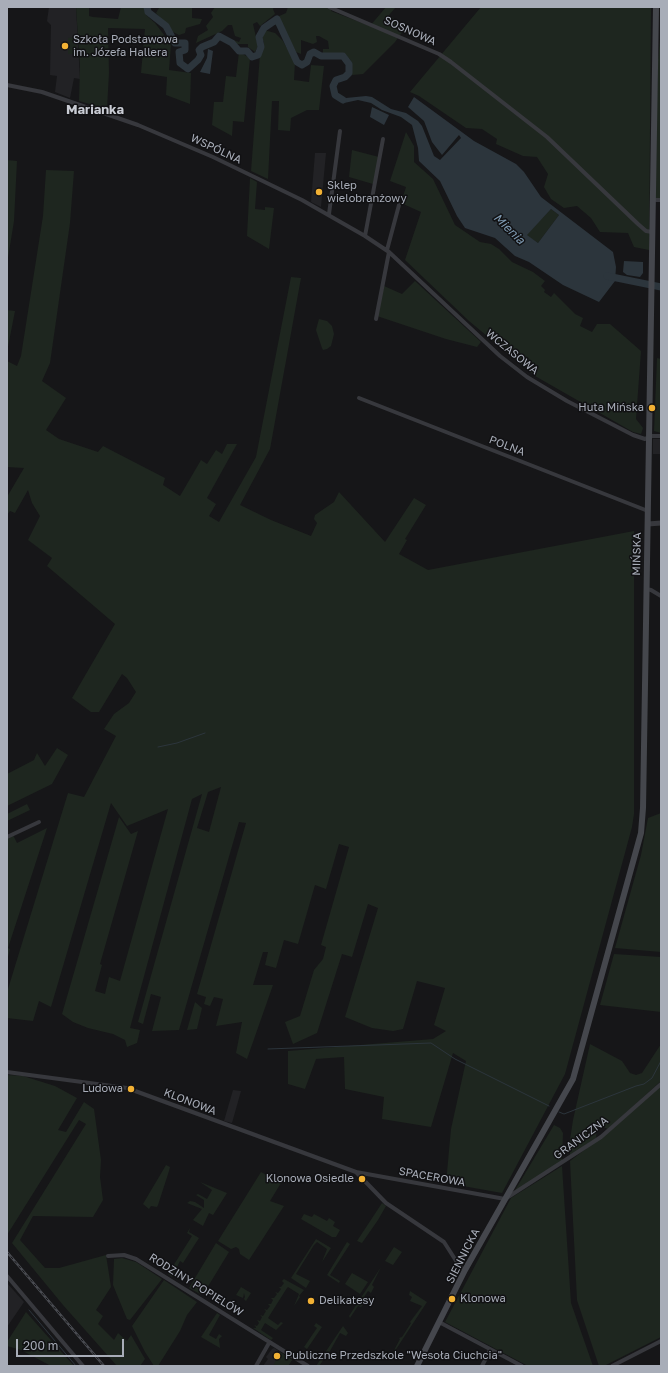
<!DOCTYPE html>
<html>
<head>
<meta charset="utf-8">
<style>
	body { margin:0 }
	#map { position:relative; width:668px; height:1373px; overflow:hidden; background:#161618; font-family:"Golos Text",sans-serif }
	canvas { display:block }
	.frame { position:absolute; inset:0; border:8px solid #a8adb8; pointer-events:none }
	.scale { position:absolute; left:16px; top:1339px; width:108px; height:18px; box-sizing:border-box; border:2px solid #a8adb8; border-top:0; padding-left:5px; font-size:12px; line-height:14px; white-space:nowrap; color:#a8adb8; -webkit-text-stroke:3px #111113; paint-order:stroke }
</style>
</head>
<body>
<div id="map">
<canvas width="668" height="1373"></canvas>
<div class="frame"></div>
<div class="scale">200 m</div>
</div>
<script>
const context = document.querySelector('canvas').getContext('2d');
context.lineJoin = 'round';
function fillPath(path, color) { context.fillStyle = color; context.fill(path, 'evenodd'); }
const poly = rows => new Path2D(rows.map(r => 'M' + r).join(''));
function trace(path, color, width, dash) { context.strokeStyle = color; context.lineWidth = width; context.lineCap = dash ? 'butt' : 'round'; context.setLineDash(dash || []); context.stroke(path); }
function label(font, color, halo, rows, align = 'center') {
  context.font = font + ' "Golos Text",sans-serif'; context.lineWidth = 3; context.setLineDash([]); context.textBaseline = 'middle'; context.strokeStyle = halo; context.fillStyle = color; for (const [text, x, y, turn = 0] of rows) {
    context.save(); context.translate(x, y); context.rotate((+turn || 0) * Math.PI / 180); context.textAlign = isNaN(turn) ? turn : align; if (halo) context.strokeText(text, 0, 0); context.fillText(text, 0, 0); context.restore();
  }
}
fillPath(poly([
	[49,7,76,7,80,79,74,78,70,98,55,92,57,76,50,75,51,25,47,21],
	[315,153,326,153,321,207,311,202],
	[653,439,661,439,661,454,653,454],
	[233,1090,241,1091,232,1123,224,1121],
	[7,1283,24,1302,7,1327],
	[274,1348,292,1360,288,1366,263,1366,268,1359,266,1357,272,1349]
]), '#222225');
fillPath(poly([
	[76,7,89,7,89,16,93,17,118,19,121,7,144,8,146,15,155,23,171,44,169,70,191,73,190,104,166,95,167,77,141,73,145,29,108,28,109,73,107,109,79,101,80,66],
	[192,7,192,18,202,19,200,24,186,28,185,33,179,35,171,31,156,13,159,8],
	[215,7,274,7,273,9,275,14,260,26,257,22,253,24,258,46,255,52,248,47,248,44,230,44,233,40,239,42,241,38,235,36,232,25,228,25,222,31,196,43,198,36,208,30,206,26,213,17,211,13],
	[288,7,333,7,331,11,370,26,386,7,396,7,389,15,398,22,408,24,395,42,363,74,352,75,351,61,345,54,323,53,323,49,329,49,328,41,319,36,316,36,317,42,313,44,301,40,301,54,296,52,283,29,274,24,277,17,286,13],
	[481,7,651,7,649,250,634,247,628,233,600,232,591,218,577,206,564,208,551,199,544,187,548,174,537,157,523,156,496,144,497,139,482,129,466,128,419,96,410,92],
	[661,29,661,199,654,199,658,60],
	[264,30,275,33,283,41,295,62,294,80,309,82,311,65,324,66,319,110,307,110,291,118,290,131,278,130,279,101,272,101,268,179,251,171,260,54,264,47,264,42,262,39],
	[76,37,77,54,68,54,68,38],
	[239,52,250,58,244,122,233,121,232,136,212,125,214,102,223,102,226,76,236,77],
	[406,132,414,146,414,162,433,179,455,225,480,242,491,244,499,249,512,262,533,272,545,281,541,286,545,290,544,292,551,297,554,293,575,314,583,318,580,326,592,332,597,324,610,324,641,351,636,419,643,428,641,434,633,432,535,376,469,321,405,260,421,212,401,203,406,187,390,181],
	[352,150,379,157,373,184,349,177],
	[7,160,17,161,14,221,7,264],
	[46,170,74,171,70,223,50,363,42,381,66,398,46,430,59,439,98,452,103,446,165,478,163,485,180,496,201,460,207,464,216,450,222,454,227,444,237,444,207,498,216,504,209,516,219,522,256,457,291,277,301,278,270,449,240,505,271,520,311,536,317,523,314,519,315,515,334,502,339,492,385,542,414,498,426,505,405,539,407,540,399,554,428,570,634,531,634,814,632,827,565,1074,502,1193,446,1183,451,1129,466,1061,453,1053,431,1127,382,1119,384,1097,345,1089,344,1057,316,1059,305,1089,288,1084,288,1051,433,1039,446,1031,434,1025,445,988,417,981,403,1029,393,1031,372,1028,345,1017,378,908,368,904,352,957,342,954,317,1033,293,1044,285,1022,300,1016,314,970,323,959,326,947,321,945,349,847,339,844,326,889,315,885,298,944,284,940,276,968,265,965,268,952,263,952,253,985,273,985,247,1059,236,1053,242,1022,216,1026,223,999,214,997,210,1006,204,1004,206,997,197,994,246,823,239,822,179,1030,152,1031,161,997,151,994,143,1024,138,1022,202,794,192,799,130,1028,140,1030,137,1043,127,1047,125,1040,113,1034,88,1028,73,1022,62,1014,119,817,131,834,138,831,100,964,102,965,95,991,105,994,109,977,120,981,168,809,127,826,111,803,51,1007,39,1001,33,1021,7,1018,8,989,68,793,84,797,116,736,104,729,114,714,129,703,136,692,127,678,122,674,99,712,91,712,72,698,115,624,47,566,52,558,28,540,40,516,32,503,28,490,15,513,10,511,7,515,7,497,24,468,7,467,7,361,17,366,21,356,43,216],
	[221,787,209,832,197,828,208,792],
	[250,178,257,182,255,209,265,210,265,207,274,208,269,249,247,236],
	[551,209,559,215,538,243,526,235],
	[415,281,481,342,477,347,446,339,377,316,384,286,402,294],
	[7,310,15,311,7,352],
	[319,319,327,321,332,326,334,334,331,346,327,349,323,350,322,348,316,330],
	[657,358,661,359,661,433,654,431],
	[57,748,68,755,52,784,7,806,7,774,34,760,37,753,45,766],
	[27,804,30,810,7,821,7,814],
	[661,813,661,952,615,948,641,855,648,818],
	[47,828,8,948,10,949,7,961,7,838,13,835,17,843],
	[614,954,661,957,661,1012,600,1005],
	[195,1002,202,1008,197,1029,187,1030],
	[590,1044,622,1061,630,1073,636,1075,642,1073,661,1044,661,1081,608,1129,601,1126,597,1128,596,1138,570,1156,570,1140,573,1120],
	[7,1075,23,1076,55,1086,77,1098,58,1130,66,1132,84,1102,94,1109,101,1160,100,1177,103,1200,93,1217,33,1216,20,1240,45,1268,59,1268,106,1255,111,1287,96,1310,103,1316,98,1324,114,1340,118,1333,127,1341,131,1335,145,1359,140,1366,117,1366,63,1305,12,1243,86,1124,79,1120,7,1235],
	[661,1085,661,1337,604,1366,599,1366,577,1300,570,1161,612,1129],
	[554,1125,560,1128,563,1133,562,1162,514,1192],
	[166,1165,170,1167,169,1171,158,1205,157,1207,151,1206,149,1209,143,1204],
	[562,1166,571,1303,593,1366,528,1366,445,1322,511,1198],
	[261,1172,281,1183,270,1201,284,1206,249,1260,240,1254,239,1249,236,1247,231,1249,218,1241],
	[200,1182,227,1193,213,1215,209,1213,203,1226,193,1220,202,1209,187,1203,190,1201,195,1202,204,1208,204,1200,196,1195,198,1194,207,1199,212,1190],
	[382,1203,386,1206,378,1220,362,1243,357,1241],
	[304,1214,312,1217,314,1214,327,1221,329,1218,335,1222,333,1226,340,1230,336,1237,332,1237,301,1219],
	[190,1228,189,1232,199,1238,183,1263,180,1261,172,1277,168,1274,192,1236,187,1233],
	[316,1239,331,1248,322,1262,327,1249,317,1242,314,1245,296,1274,310,1281,306,1288,291,1278],
	[347,1242,350,1244,330,1275,340,1281,339,1283,327,1275],
	[216,1243,229,1252,204,1293,200,1294,189,1288],
	[394,1247,402,1252,393,1265,385,1261],
	[122,1258,136,1262,162,1279,130,1320,127,1319,113,1285,114,1259],
	[381,1267,372,1285,374,1287,371,1293,368,1291,362,1300,365,1302,361,1307,358,1306,350,1318,349,1316],
	[352,1273,368,1282,360,1294,345,1284],
	[284,1279,304,1290,299,1296,300,1297,294,1306,299,1294,288,1287,287,1288,268,1318,278,1325,281,1322,283,1323,276,1330,265,1323,261,1330,273,1338,271,1340,253,1328,256,1328,256,1327,254,1325,257,1326,259,1323,257,1320,260,1321,262,1317,260,1315,263,1316,266,1311,264,1309,267,1310,270,1306,268,1304,271,1304,273,1300,271,1298,274,1298,277,1294,275,1292,278,1293,281,1289,279,1287,281,1287,284,1283,282,1281],
	[164,1280,197,1302,187,1315,180,1331,158,1366,154,1366,145,1352,132,1326],
	[241,1287,251,1293,246,1301,244,1299,245,1297,244,1293,243,1298,236,1295],
	[410,1291,427,1302,389,1360,400,1339,399,1338,402,1337,411,1323,410,1322,422,1306,410,1301,412,1297,409,1295],
	[26,1312,74,1366,51,1366,21,1350,7,1346,7,1342],
	[217,1313,220,1315,209,1335,216,1339,219,1334,222,1336,219,1339,220,1348,201,1337],
	[316,1323,322,1327,307,1349,304,1347,317,1328,314,1326],
	[343,1326,348,1333,346,1336,340,1333,325,1360,324,1359,319,1366,316,1366],
	[280,1352,292,1360,288,1366,273,1366]
]), '#1e261f');
fillPath(poly([
	[208,49,213,51,210,74,200,72,207,58],
	[333,95,339,95,342,98,346,98,366,96,372,97,391,109,406,113,418,121,422,126,434,156,440,160,461,138,459,135,442,155,432,142,424,121,408,107,414,97,474,141,516,164,524,172,541,197,613,252,616,267,615,281,599,302,563,285,529,262,515,256,495,238,465,228,457,216,440,181,419,161,418,148,412,125,401,117,382,110,371,103,358,100,344,103],
	[551,209,559,215,538,243,527,235],
	[372,107,389,115,384,125,370,117],
	[624,261,643,262,643,273,640,277,627,275,623,272]
]), '#2c353c');
trace(poly([
	[158,747,177,743,205,733],
	[268,1049,431,1043,455,1059,549,1106],
	[559,1112,564,1114,636,1086,644,1084,652,1078,661,1061],
	[29,1310,76,1366]
]), '#2c353c', 1);
trace(poly([
	[147,7,148,12,166,26,175,43,185,43,185,50,179,52,180,63,188,69,198,60,201,55,199,50,202,47,214,42,219,36,232,43,239,51,247,51,252,57,258,55,261,47,259,37,264,28,277,19,297,62,302,65,307,62,310,54,314,52,321,56,343,56,349,64,349,73,345,77,336,80,333,86,335,95,343,100],
	[607,276,661,287]
]), '#2c353c', 7);
trace(poly([
	[329,7,439,54,451,62,547,137,638,224,646,231,652,232],
	[7,85,42,92,138,125,213,157,302,200,365,236,389,252,500,356,527,377,567,401,633,435,645,439,651,436,661,436],
	[653,200,661,200],
	[329,214,340,131],
	[365,236,383,139],
	[387,250,399,205],
	[376,319,389,252],
	[359,398,648,511],
	[646,589,651,590,661,596],
	[7,837,39,822],
	[7,1072,127,1088,356,1172,386,1203,444,1242,460,1267,465,1270],
	[356,1172,505,1199,601,1137,661,1084],
	[108,1256,124,1255,136,1259,308,1366],
	[7,1276,83,1366],
	[439,1322,522,1366],
	[256,1366,269,1343],
	[482,1366,490,1350],
	[612,1366,661,1341]
]), '#37383d', 4);
trace(poly([
	[648,524,661,523]
]), '#37383d', 5);
trace(poly([
	[417,1366,465,1270,573,1079,641,833,643,808,656,7]
]), '#45474d', 6);
const rail = poly([
	[7,1252,104,1366]
]);
trace(rail, '#4a4c52', 2.5);
trace(rail, '#111113', 1, [3]);
for (const [x, y, r, color] of [
	[65,46,4,"#f2b134"],
	[319,192,4,"#f2b134"],
	[652,408,4,"#f2b134"],
	[131,1089,4,"#f2b134"],
	[362,1179,4,"#f2b134"],
	[452,1299,4,"#f2b134"],
	[311,1301,4,"#f2b134"],
	[277,1356,4,"#f2b134"]
]) { const dot = new Path2D(); dot.arc(x, y, r, 0, 2 * Math.PI); context.fillStyle = color; context.fill(dot); trace(dot, '#111113', 1.5); }
label('11px', '#a8adb8', '#111113', [
	["SOSNOWA",410,31,24],
	["WSPÓLNA",216,149,25],
	["WCZASOWA",512,352,39],
	["POLNA",507,446,21],
	["MIŃSKA",637,554,-89],
	["KLONOWA",190,1102,21],
	["GRANICZNA",581,1138,-36],
	["SPACEROWA",432,1177,10],
	["SIENNICKA",463,1256,-63],
	["RODZINY POPIELÓW",196,1285,32]
]);
label('11px', '#a8adb8', '#111113', [
	["Szkoła Podstawowa",73,40],
	["im. Józefa Hallera",73,53],
	["Sklep",327,186],
	["wielobranżowy",327,199],
	["Huta Mińska",644,408,"right"],
	["Ludowa",123,1089,"right"],
	["Klonowa Osiedle",354,1179,"right"],
	["Klonowa",460,1299],
	["Delikatesy",319,1301],
	["Publiczne Przedszkole \"Wesoła Ciuchcia\"",285,1356]
], 'left');
label('italic 12px', '#7f9bb3', '#111113', [
	["Mienia",509,229,44]
]);
label('bold 13px', '#c9ccd4', '#111113', [
	["Marianka",95,110]
]);
</script>
</body>
</html>
